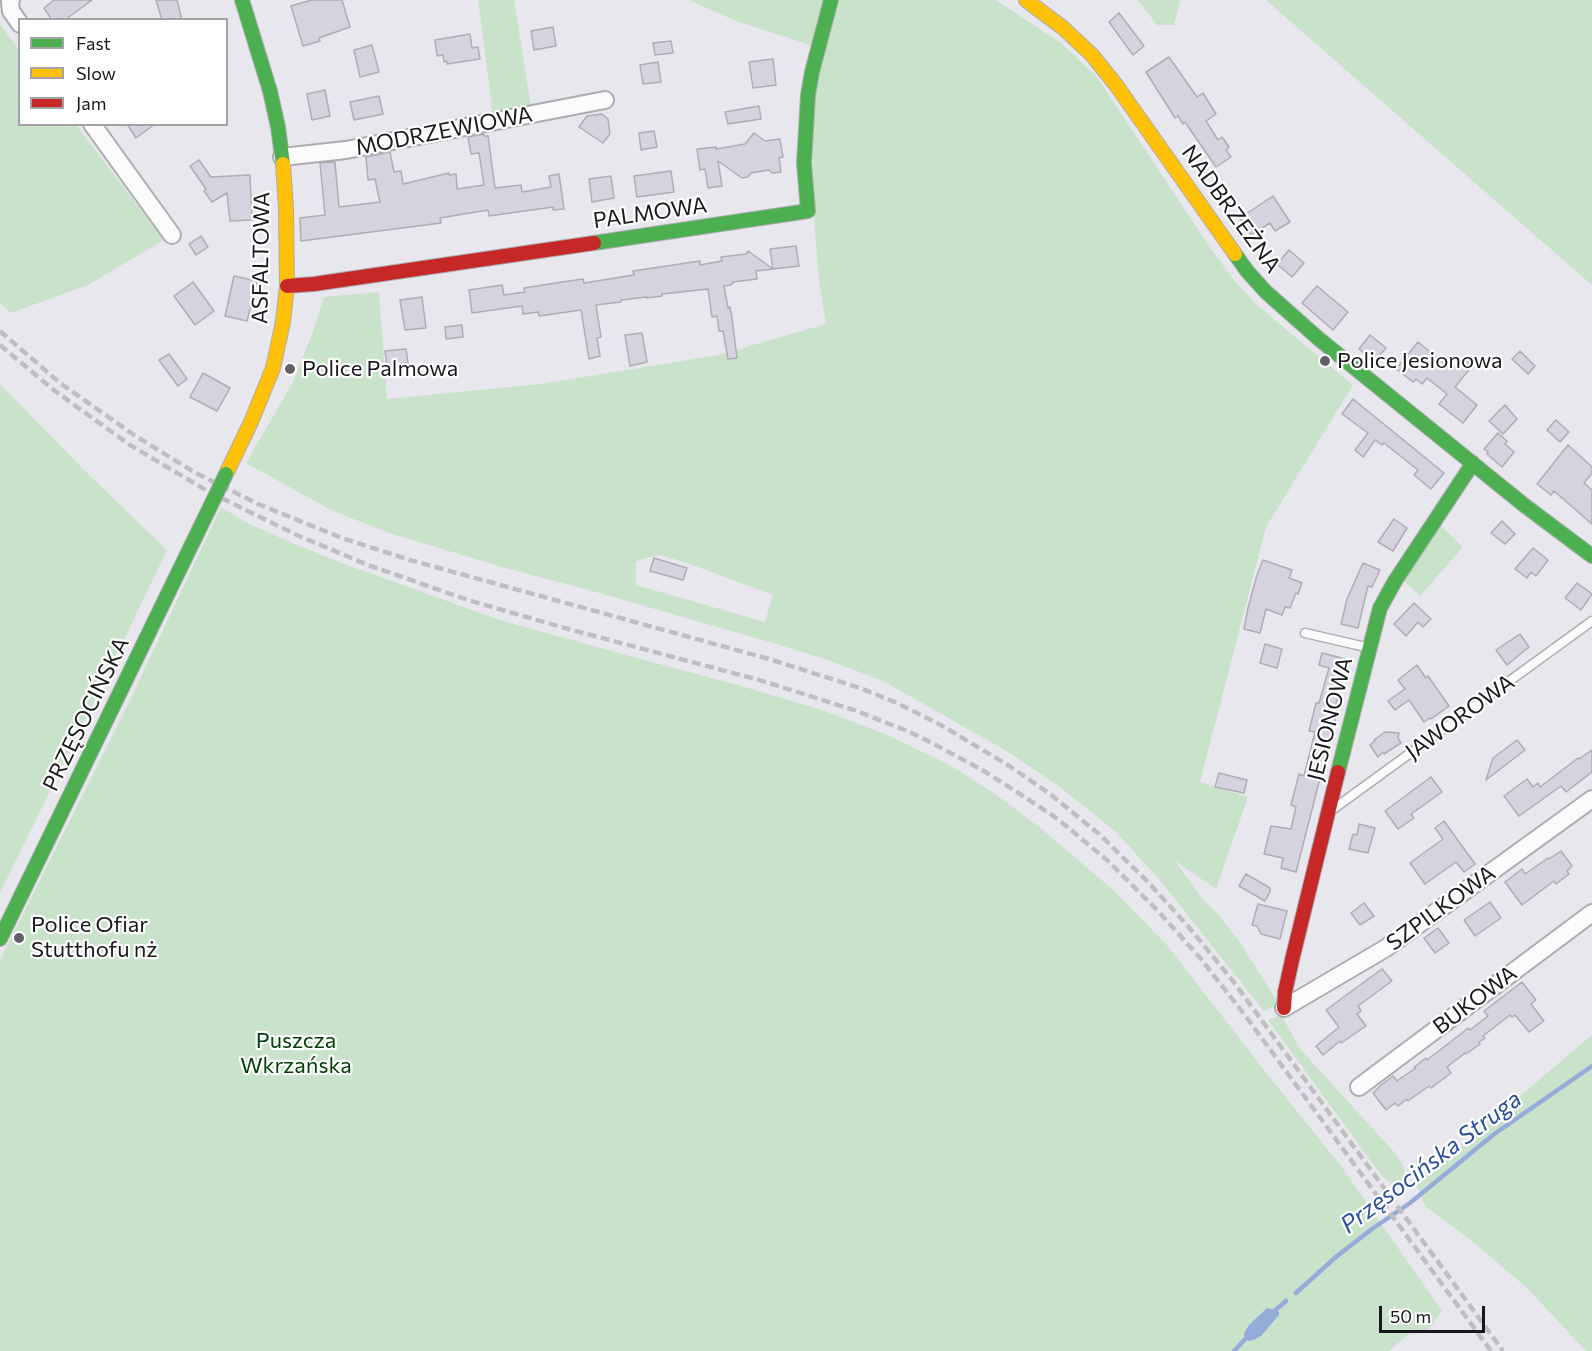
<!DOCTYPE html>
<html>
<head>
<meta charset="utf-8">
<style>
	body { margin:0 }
	#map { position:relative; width:1592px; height:1351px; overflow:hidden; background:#e8e7ee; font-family:Commissioner,sans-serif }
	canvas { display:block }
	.legend { position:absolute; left:18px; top:18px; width:210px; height:108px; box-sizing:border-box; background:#fff; border:2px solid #a3a2a4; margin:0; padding:8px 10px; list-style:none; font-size:18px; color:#18171c }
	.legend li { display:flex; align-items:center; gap:12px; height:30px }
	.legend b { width:30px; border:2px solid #a3a2a4 }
	.scale { position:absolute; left:1379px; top:1306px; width:106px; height:27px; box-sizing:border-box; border:3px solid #18171c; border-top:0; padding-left:8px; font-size:18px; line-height:21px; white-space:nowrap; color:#18171c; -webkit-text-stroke:4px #fff; paint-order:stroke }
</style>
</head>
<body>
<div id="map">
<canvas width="1592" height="1351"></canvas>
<ul class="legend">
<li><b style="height:8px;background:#4caf50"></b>Fast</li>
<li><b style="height:8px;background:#ffc107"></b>Slow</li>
<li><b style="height:8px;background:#c62828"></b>Jam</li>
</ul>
<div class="scale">50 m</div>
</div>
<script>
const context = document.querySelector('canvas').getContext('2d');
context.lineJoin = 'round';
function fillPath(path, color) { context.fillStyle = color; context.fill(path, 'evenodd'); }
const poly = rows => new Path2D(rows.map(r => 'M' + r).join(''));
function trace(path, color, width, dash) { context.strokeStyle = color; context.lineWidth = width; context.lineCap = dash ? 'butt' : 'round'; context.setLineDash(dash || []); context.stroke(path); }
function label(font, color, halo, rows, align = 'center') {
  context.font = font + ' Commissioner,sans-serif'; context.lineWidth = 4.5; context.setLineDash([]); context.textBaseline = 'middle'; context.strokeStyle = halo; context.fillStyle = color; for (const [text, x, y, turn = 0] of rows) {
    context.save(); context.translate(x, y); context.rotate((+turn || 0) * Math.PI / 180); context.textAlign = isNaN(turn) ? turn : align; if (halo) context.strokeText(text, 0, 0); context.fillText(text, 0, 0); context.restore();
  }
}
fillPath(poly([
	[478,0,514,0,531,106,493,114],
	[689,0,996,0,1061,43,1097,77,1209,246,1233,279,1257,305,1353,385,1266,527,1200,782,1248,797,1216,889,1175,861,1204,901,1217,913,1239,941,1279,1004,1264,1011,1158,878,1115,831,1060,787,1005,750,883,681,828,660,773,643,596,592,502,567,389,533,331,510,246,463,292,384,311,337,324,297,379,292,387,399,541,384,718,355,826,324,819,280,814,219,811,106,823,52,804,43,736,21],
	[660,555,687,563,773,595,765,622,636,585,636,562,642,559],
	[1138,0,1180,0,1174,25,1157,25],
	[1266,0,1592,0,1592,285,1514,217],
	[0,24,19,50,20,124,76,125,164,240,88,285,11,313,0,303],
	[0,384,86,472,167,550,121,646,0,893],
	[221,507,249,524,290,542,347,565,500,620,644,660,738,685,825,711,887,735,948,764,995,794,1043,830,1112,889,1166,944,1271,1079,1341,1166,1442,1311,1427,1332,1409,1334,1389,1351,0,1351,0,960,132,696],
	[1439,524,1463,547,1420,596,1404,581],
	[1281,1015,1301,1050,1395,1153,1404,1167,1406,1182,1395,1187,1381,1175,1268,1020],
	[1592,1035,1592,1351,1586,1351,1527,1288,1473,1242,1426,1207,1416,1184]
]), '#c8e3c9');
fillPath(poly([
	[1267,1308,1276,1310,1279,1312,1279,1315,1261,1336,1254,1340,1248,1341,1245,1339,1244,1335,1245,1331,1250,1324]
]), '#95acda');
trace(poly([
	[1296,1293,1337,1256,1372,1229,1410,1203,1493,1135,1592,1066],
	[1272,1313,1286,1301],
	[1234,1351,1249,1335]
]), '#95acda', 4.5);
const building = poly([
	[54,0,92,0,65,20,52,20,44,8,54,0],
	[156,0,177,0,182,20,162,20,156,0],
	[312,0,342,0,350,27,319,38,320,41,303,46,291,6,312,0],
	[1119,13,1144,46,1133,55,1109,22,1119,13],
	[553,27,556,46,534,50,531,31,553,27],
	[470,34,472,48,478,47,480,59,447,64,447,61,444,62,443,55,437,56,435,40,470,34],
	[671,41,673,53,655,55,653,43,671,41],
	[372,45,379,72,360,77,354,50,372,45],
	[1169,57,1197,97,1203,93,1216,114,1206,121,1218,140,1222,137,1229,147,1226,150,1231,157,1216,167,1185,122,1183,124,1178,116,1175,118,1146,72,1169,57],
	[773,59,776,85,753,88,749,62,773,59],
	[658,62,661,82,643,84,640,65,658,62],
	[325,90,330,116,312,120,307,94,325,90],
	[379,96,383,114,354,120,350,102,379,96],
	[759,106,761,119,728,124,725,112,759,106],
	[602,114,608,119,610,134,603,143,579,127,587,116,602,114],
	[127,124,155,124,136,138,127,124],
	[654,131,657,147,641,150,639,133,654,131],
	[754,133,765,141,780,139,783,157,779,158,781,172,772,173,769,170,751,173,748,177,742,178,718,161,722,186,708,188,705,169,700,170,697,149,716,147,716,149,745,144,754,133],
	[484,134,484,136,488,136,495,188,521,185,522,192,551,187,549,176,559,174,564,209,553,210,553,207,489,216,488,210,440,218,441,223,301,241,300,218,325,215,320,163,335,162,339,207,380,202,375,179,368,180,366,157,390,152,394,172,401,171,403,184,449,173,449,175,456,174,457,189,484,185,479,153,471,154,468,137,484,134],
	[199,160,211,177,250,175,252,220,230,221,227,193,212,202,204,191,206,189,190,166,199,160],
	[671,171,674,192,637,197,634,176,671,171],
	[611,176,614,198,592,202,589,179,611,176],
	[1273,196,1290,222,1275,231,1270,223,1251,235,1240,218,1273,196],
	[201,236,208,247,196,255,189,244,201,236],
	[796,246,799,266,756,271,757,279,733,282,731,285,724,286,728,308,730,307,732,318,737,358,728,359,723,331,719,331,717,316,712,317,708,289,662,294,662,296,647,298,647,297,621,300,621,302,596,305,601,337,597,338,600,356,589,359,581,310,539,316,538,312,523,314,522,306,472,313,469,290,502,285,504,295,525,292,524,288,562,282,583,279,584,283,634,275,633,271,700,261,700,265,722,261,721,257,746,254,748,251,773,269,770,249,796,246],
	[1289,250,1304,263,1292,277,1277,264,1289,250],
	[234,276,257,281,247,321,225,316,234,276],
	[193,282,214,311,195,325,174,296,193,282],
	[1317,286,1348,312,1333,330,1302,303,1317,286],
	[422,297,426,328,405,330,400,300,422,297],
	[462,325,463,337,446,339,445,327,462,325],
	[642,333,647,362,630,366,625,335,642,333],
	[1370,335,1386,348,1374,362,1359,349,1370,335],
	[1418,342,1452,370,1463,358,1472,366,1455,387,1477,405,1463,423,1439,404,1447,394,1427,378,1422,384,1416,379,1413,382,1396,369,1418,342],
	[406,349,408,363,387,365,385,351,406,349],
	[1520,351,1535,366,1528,374,1512,359,1520,351],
	[169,354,187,379,178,386,159,360,169,354],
	[203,373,230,388,217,411,190,397,203,373],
	[1353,399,1444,473,1431,489,1414,475,1418,470,1384,443,1382,445,1375,440,1363,457,1355,450,1368,433,1342,414,1353,399],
	[1505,405,1517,419,1503,434,1489,421,1505,405],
	[1556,420,1569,432,1560,442,1547,430,1556,420],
	[1498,433,1507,441,1505,444,1514,452,1502,467,1487,454,1488,452,1484,449,1498,433],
	[1568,445,1592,467,1592,473,1584,483,1592,490,1592,524,1554,491,1551,495,1537,484,1568,445],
	[1394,519,1407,528,1393,551,1378,542,1394,519],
	[1502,521,1515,534,1505,544,1491,533,1502,521],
	[1533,548,1548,560,1536,576,1531,572,1527,578,1515,569,1533,548],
	[654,558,687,568,683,580,650,571,654,558],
	[1263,560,1292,570,1289,578,1302,583,1298,594,1296,593,1290,608,1285,607,1282,615,1266,609,1260,633,1244,629,1248,608,1257,575,1263,560],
	[1363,563,1380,570,1372,587,1368,586,1358,628,1341,624,1347,599,1363,563],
	[1577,583,1592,594,1581,610,1565,598,1577,583],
	[1414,603,1431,619,1423,627,1418,622,1406,636,1394,624,1414,603],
	[1520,634,1529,647,1507,665,1496,650,1520,634],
	[1265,644,1282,649,1277,668,1260,663,1265,644],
	[1322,653,1349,660,1335,707,1338,708,1296,872,1281,868,1283,858,1264,854,1271,826,1291,829,1296,807,1291,805,1299,774,1304,776,1315,732,1309,731,1316,703,1319,703,1329,668,1319,665,1322,653],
	[1417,665,1426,678,1428,676,1449,706,1431,719,1430,718,1424,722,1409,700,1395,710,1388,701,1405,689,1398,680,1417,665],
	[1385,732,1399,733,1398,738,1401,743,1384,754,1383,752,1378,757,1370,745,1375,741,1374,740,1385,732],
	[1517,740,1525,750,1486,780,1493,758,1517,740],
	[1592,750,1592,772,1566,792,1561,786,1519,816,1504,796,1527,779,1533,787,1538,783,1540,787,1578,758,1579,759,1592,750],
	[1219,773,1247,780,1244,793,1215,787,1219,773],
	[1431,777,1442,792,1411,814,1414,818,1398,829,1385,811,1431,777],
	[1444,821,1475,864,1464,872,1456,862,1425,884,1410,863,1443,839,1435,828,1444,821],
	[1359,824,1375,828,1368,853,1349,849,1353,834,1357,835,1359,824],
	[1561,851,1572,866,1567,871,1569,874,1556,884,1554,881,1522,905,1505,882,1522,869,1525,874,1548,858,1549,859,1561,851],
	[1246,874,1270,888,1270,892,1265,901,1239,886,1246,874],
	[1490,902,1501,918,1475,936,1464,920,1490,902],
	[1364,903,1374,916,1360,925,1351,913,1364,903],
	[1258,904,1287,911,1280,939,1261,934,1257,926,1252,925,1258,904],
	[1438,928,1449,943,1435,953,1424,938,1438,928],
	[1382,969,1392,981,1358,1006,1361,1011,1357,1014,1366,1026,1341,1043,1340,1041,1323,1055,1316,1046,1339,1027,1326,1010,1382,969],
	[1522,982,1536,1000,1531,1004,1544,1021,1529,1032,1515,1015,1512,1017,1510,1015,1483,1036,1485,1038,1479,1042,1480,1044,1466,1054,1465,1053,1447,1067,1451,1073,1431,1088,1429,1086,1408,1101,1407,1099,1398,1106,1395,1103,1386,1110,1373,1093,1380,1086,1393,1076,1397,1081,1398,1080,1416,1068,1414,1067,1426,1058,1427,1060,1462,1033,1468,1028,1470,1030,1488,1016,1484,1011,1522,982]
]);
fillPath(building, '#d7d2e0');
trace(building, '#aeadb3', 1.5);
const lane = poly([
	[1305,633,1370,648],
	[1332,810,1592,621]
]);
const street = poly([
	[11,0,10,2,11,11,20,24],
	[92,124,172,235],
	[282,157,346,150,605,100],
	[1284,1008,1386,948,1592,799],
	[1359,1087,1592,913]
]);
const fast = poly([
	[242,0,270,91,278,127,283,164],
	[594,243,808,211,804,163,808,95,812,72,831,0],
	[1235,254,1247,271,1266,292,1319,339,1524,505,1592,556],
	[1338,772,1380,608,1395,581,1473,463],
	[0,939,210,507]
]);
const slow = poly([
	[1026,0,1062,27,1092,55,1116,85,1235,254],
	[226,474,251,422,273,368,283,322,287,286,286,208,283,164]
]);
const jam = poly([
	[287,286,314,284,594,243],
	[1284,1008,1285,992,1292,960,1338,772]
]);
trace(lane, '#adacb1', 11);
trace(street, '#adacb1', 20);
trace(fast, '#adacb1', 16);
trace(slow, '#adacb1', 16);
trace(jam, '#adacb1', 16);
trace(lane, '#fcfbfc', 8);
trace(street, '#fcfbfc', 16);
trace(fast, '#4caf50', 14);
trace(slow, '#ffc107', 14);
trace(jam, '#c62828', 14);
trace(poly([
	[0,331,60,383,134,435,194,472,258,504,342,538,410,560,769,659,860,688,897,703,941,725,1011,767,1050,794,1099,834,1147,881,1187,925,1233,981,1503,1351],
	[0,345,55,391,130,445,209,492,299,536,368,565,468,600,561,627,759,680,854,710,910,732,932,743,984,771,1020,794,1059,820,1107,860,1159,912,1201,959,1247,1018,1491,1351]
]), '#bfbfc1', 4.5, [9, 4.5]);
const fastBridge = poly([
	[210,507,226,474]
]);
trace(fastBridge, '#adacb1', 16, []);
trace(fastBridge, '#4caf50', 14);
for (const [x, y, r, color] of [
	[1325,361,6,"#616066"],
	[290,369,6,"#616066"],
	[19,938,6,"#616066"]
]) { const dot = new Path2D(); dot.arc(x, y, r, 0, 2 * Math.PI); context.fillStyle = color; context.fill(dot); trace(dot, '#fff', 2); }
label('22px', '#18171c', '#fff', [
	["MODRZEWIOWA",444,131,-11],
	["NADBRZEŻNA",1231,209,54],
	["PALMOWA",650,213,-8],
	["ASFALTOWA",261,258,-89],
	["PRZĘSOCIŃSKA",86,714,-64],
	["JAWOROWA",1460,717,-36],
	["JESIONOWA",1330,719,-76],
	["SZPILKOWA",1441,908,-36],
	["BUKOWA",1475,1000,-37]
]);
label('22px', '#18171c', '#fff', [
	["Police Jesionowa",1337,361],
	["Police Palmowa",302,369],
	["Police Ofiar",31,925],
	["Stutthofu nż",31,950]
], 'left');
label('22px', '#014106', '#fff', [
	["Puszcza",296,1041],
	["Wkrzańska",296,1066]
]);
label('italic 24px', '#2a4e9a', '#fff', [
	["Przęsocińska Struga",1431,1162,-37]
]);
</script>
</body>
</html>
